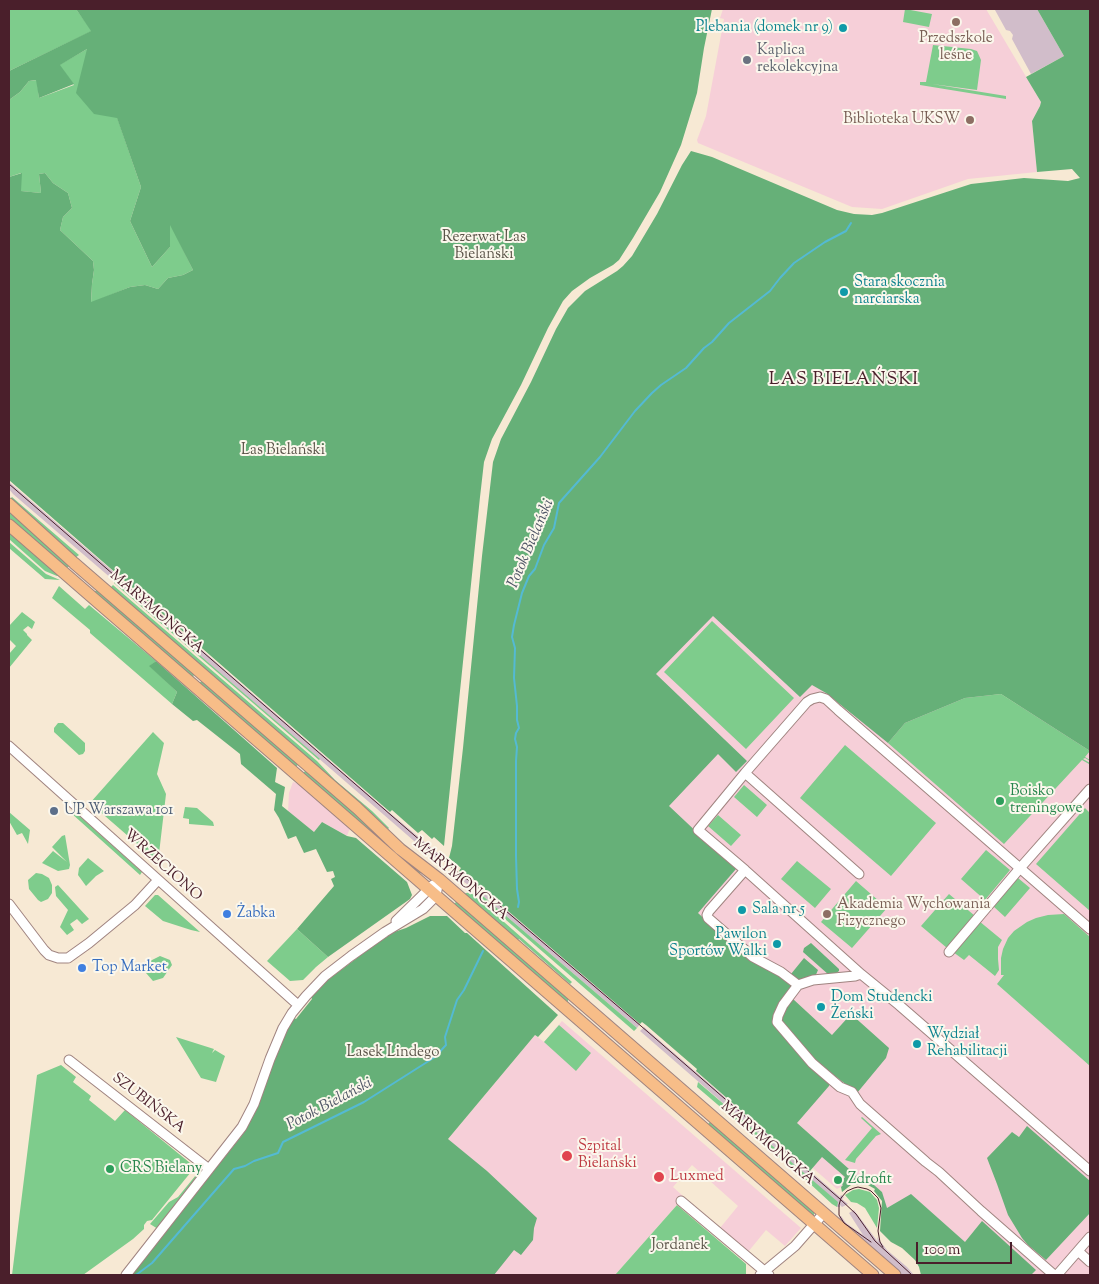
<!DOCTYPE html>
<html>
<head>
<meta charset="utf-8">
<style>
	body { margin:0 }
	#map { position:relative; width:1099px; height:1284px; overflow:hidden; background:#f7e9d4; font-family:"Sorts Mill Goudy",serif }
	canvas { display:block }
	.frame { position:absolute; inset:0; border:10px solid #4a1f2b; pointer-events:none }
	.scale { position:absolute; left:916px; top:1242px; width:96px; height:22px; box-sizing:border-box; border:2px solid #4a1f2b; border-top:0; padding-left:6px; font-size:15px; line-height:18px; white-space:nowrap; color:#4a1f2b; -webkit-text-stroke:4px #fbf7ec; paint-order:stroke }
</style>
</head>
<body>
<div id="map">
<canvas width="1099" height="1284"></canvas>
<div class="frame"></div>
<div class="scale">100 m</div>
</div>
<script>
const context = document.querySelector('canvas').getContext('2d');
context.lineJoin = 'round';
function fillPath(path, color) { context.fillStyle = color; context.fill(path, 'evenodd'); }
const poly = rows => new Path2D(rows.map(r => 'M' + r).join(''));
function trace(path, color, width, dash) { context.strokeStyle = color; context.lineWidth = width; context.lineCap = dash ? 'butt' : 'round'; context.setLineDash(dash || []); context.stroke(path); }
function label(font, color, halo, rows, align = 'center') {
  context.font = font + ' "Sorts Mill Goudy",serif'; context.lineWidth = 4; context.setLineDash([]); context.textBaseline = 'middle'; context.strokeStyle = halo; context.fillStyle = color; for (const [text, x, y, turn = 0] of rows) {
    context.save(); context.translate(x, y); context.rotate((+turn || 0) * Math.PI / 180); context.textAlign = isNaN(turn) ? turn : align; if (halo) context.strokeText(text, 0, 0); context.fillText(text, 0, 0); context.restore();
  }
}
fillPath(poly([
	[723,9,986,9,1041,102,1040,106,1032,121,1037,172,968,179,882,209,852,207,698,143,697,140,706,116,724,19,720,18],
	[642,576,1090,730,1090,1275,936,1275,884,1230,882,1192,874,1185,866,1181,843,1186,837,1189,646,1023],
	[293,782,301,785,350,828,347,836,322,822,314,832,288,812,289,793],
	[562,1021,801,1228,785,1246,766,1230,748,1252,720,1228,738,1206,692,1165,673,1187,684,1197,615,1275,429,1275,448,1139,535,1035,544,1042]
]), '#f6cfd8');
fillPath(poly([
	[1013,9,1037,9,1064,56,1031,74,1012,39,1013,35,1010,31,1006,30,995,10],
	[9,482,116,574,112,579,13,494,9,489],
	[119,578,390,813,440,855,436,860,115,582],
	[459,871,477,885,640,1024,637,1028,477,891,457,877],
	[644,1027,840,1197,841,1195,844,1197,842,1199,848,1204,842,1207,840,1205,840,1207,837,1207,837,1202,640,1031],
	[854,1210,878,1242,877,1237,887,1250,907,1267,914,1275,902,1275,841,1221,839,1217,841,1216,846,1223,863,1235,849,1213]
]), '#d1bdca');
fillPath(poly([
	[9,9,76,9,92,31,9,71],
	[905,9,932,14,929,27,903,22],
	[933,45,971,49,977,51,981,60,977,90,932,84,1006,96,1006,99,920,85,920,82,926,82],
	[87,49,94,113,117,117,141,187,130,221,152,267,170,247,170,223,193,270,183,275,168,278,158,289,145,285,130,287,91,303,92,284,94,270,93,261,60,230,63,217,72,208,68,193,53,183,45,173,39,174,41,193,20,191,21,173,9,177,9,100,20,92,29,81,37,80,39,98,74,85,59,65],
	[12,497,79,555,75,558,10,499],
	[9,511,71,564,66,569,9,520],
	[9,531,61,575,57,576,45,571,9,539],
	[9,542,46,574,60,580,45,579,9,548],
	[115,582,320,759,319,760,114,583],
	[113,585,317,761,335,780,372,811,389,828,388,829,123,600,111,587],
	[59,586,85,609,89,605,156,661,150,666,177,692,172,704,90,633,90,630,52,598],
	[98,590,194,674,193,678,93,592],
	[22,612,35,622,32,629,28,626,23,630,27,634,27,635,32,640,9,668,9,654,16,646,9,639,9,626],
	[712,621,794,698,746,749,664,672],
	[203,681,298,764,297,766,295,766,198,683],
	[1001,694,1090,751,1085,757,1090,760,1090,761,1085,758,1083,759,1090,763,1090,767,1089,766,1089,764,1082,760,1004,844,888,743,905,723,965,698],
	[58,723,63,723,85,743,85,751,83,754,79,755,54,732,54,728],
	[153,732,164,743,157,774,166,794,158,862,90,803],
	[845,745,936,823,891,876,800,798],
	[307,770,422,871,419,875,304,774,304,772],
	[744,785,767,805,757,817,734,797],
	[185,807,197,808,213,822,214,826,189,824,189,819,183,818],
	[1085,808,1090,813,1090,911,1036,864],
	[9,812,30,830,28,844,22,833,17,835,9,821],
	[71,813,76,813,114,847,142,872,140,875],
	[718,815,741,835,731,846,708,826],
	[65,835,70,865,69,869,58,871,42,863,53,851,67,862,52,847,62,836],
	[986,850,1010,870,985,900,961,879],
	[88,858,104,871,96,876,86,886,78,875,79,868],
	[797,861,831,889,815,908,781,879],
	[36,873,42,874,49,878,52,885,52,893,48,899,41,902,38,900,29,889,28,880],
	[1018,878,1030,888,1005,917,993,906],
	[856,881,887,908,852,948,821,922],
	[58,885,89,919,82,924,77,919,70,924,74,930,67,935,60,927,68,910,56,896,55,887],
	[468,885,477,891,637,1028,634,1031,475,893],
	[470,892,572,982,570,984,519,939,516,941,463,894],
	[949,894,975,916,947,948,921,926],
	[155,895,158,895,200,932,191,930,163,921,145,906],
	[457,901,568,998,568,1002,566,1003,453,905],
	[1064,914,1090,937,1090,1066,997,984,1004,975,1001,975,1001,958,1003,949,1008,938,1014,931,1027,922,1036,918,1048,915],
	[979,921,1002,940,998,947,998,959,999,970,995,976,969,955,964,960,953,952],
	[297,929,328,957,316,967,303,980,290,981,267,961],
	[160,956,170,960,172,965,163,978,153,981,146,973,143,968,146,963],
	[559,1025,591,1053,576,1071,544,1042],
	[176,1037,214,1049,212,1053,215,1050,225,1056,216,1082,201,1078],
	[61,1065,76,1077,73,1082,91,1096,89,1100,115,1121,125,1110,195,1167,152,1220,147,1221,144,1225,144,1229,133,1239,83,1275,12,1275,37,1075],
	[698,1082,838,1202,837,1207,832,1204,806,1180,697,1087],
	[862,1117,881,1134,876,1136,856,1159,855,1163,845,1160,872,1128,861,1118],
	[713,1121,814,1211,814,1215,812,1216,707,1125,710,1122],
	[196,1175,198,1177,158,1229,150,1224,169,1202,178,1197],
	[859,1189,870,1192,877,1200,879,1208,877,1228,865,1208,857,1203,851,1202,845,1195,853,1190],
	[677,1205,746,1264,746,1275,615,1275]
]), '#7ecc8c');
fillPath(poly([
	[76,9,712,9,704,48,697,93,681,145,660,192,633,238,619,260,613,265,590,278,572,291,563,301,548,328,521,385,492,439,484,462,480,497,444,846,434,837,432,839,422,830,418,833,392,810,390,812,9,480,9,177,22,173,21,191,41,193,39,174,45,173,53,183,68,193,72,208,63,217,60,230,93,261,94,270,92,284,91,302,130,287,145,285,158,289,168,278,183,275,193,270,170,225,170,247,152,267,130,221,141,187,117,118,94,114,76,93,87,49,60,65,74,84,39,98,36,80,29,81,20,92,9,100,9,71,91,31],
	[1037,9,1090,9,1090,751,1001,694,965,698,905,723,888,743,826,693,812,685,800,697,713,616,656,674,747,761,736,772,718,754,669,806,736,869,698,913,747,958,769,968,793,986,774,1021,830,1083,829,1086,797,1123,858,1177,856,1181,866,1181,874,1185,882,1192,887,1208,911,1194,965,1242,982,1221,1036,1270,1031,1275,921,1275,919,1267,915,1260,902,1248,891,1242,880,1231,882,1201,874,1191,875,1189,868,1185,859,1184,851,1185,842,1192,841,1187,843,1185,840,1183,845,1177,822,1157,810,1171,696,1071,697,1069,646,1025,642,1022,640,1024,480,887,459,871,461,868,449,858,452,846,463,748,482,556,493,462,501,439,531,382,556,329,568,308,585,291,617,271,623,266,632,256,657,214,682,165,691,151,712,157,837,210,854,214,872,215,882,213,971,184,1024,178,1068,181,1080,178,1072,169,1037,172,1032,121,1040,106,1041,102,1026,77,1064,56],
	[156,661,277,768,275,782,285,787,282,806,314,832,322,822,347,836,356,838,407,882,412,895,410,899,328,957,297,929,334,886,331,879,335,877,333,871,327,872,316,849,304,853,296,836,288,839,279,818,274,810,276,794,241,764,240,754,197,720,193,721,172,704,177,692,149,666],
	[430,916,447,916,465,933,467,933,558,1015,538,1037,535,1035,448,1139,487,1171,537,1218,534,1228,533,1240,521,1255,514,1250,494,1275,130,1275,243,1134,255,1111,280,1046,288,1029,294,1018,296,1019,312,999,311,997,329,979,373,946,394,932,406,928],
	[811,943,839,969,839,971,835,974,829,975,803,952,804,948],
	[804,958,818,970,815,977,802,982,791,974],
	[793,999,832,1035,851,1014,889,1048,886,1058,857,1093,812,1058,781,1021,783,1013,788,1003],
	[1027,1126,1090,1181,1090,1213,1046,1260,1028,1245,1022,1238,1008,1215,997,1184,987,1158,1012,1132,1019,1137]
]), '#66b078');
trace(poly([
	[518,907,519,902,517,889,516,856,516,761,517,747,515,739,516,733,519,728,517,720,517,706,514,678,515,648,512,637,514,625,522,593,529,576,535,569,544,545,554,528,559,503,600,457,635,411,652,393,661,385,686,368,704,348,712,342,729,323,770,291,780,278,794,263,825,242,846,231,851,223],
	[136,1275,152,1263,234,1169,245,1166,254,1161,278,1153,283,1142,364,1102,435,1057,446,1045,445,1037,457,1000,464,990,483,951]
]), '#54bad3', 2);
const minor = poly([
	[9,746,298,1005],
	[745,773,859,874],
	[745,870,709,911,707,915,708,918,753,957,781,972,798,985],
	[9,904,44,950,49,955,58,958,68,958,89,943,135,905,158,880],
	[396,921,433,885],
	[949,952,1021,867,1090,789],
	[861,974,745,870,698,830,745,773,807,702,812,699,820,697,826,699,838,710,1090,929],
	[69,1060,209,1169],
	[681,1201,769,1275],
	[1078,1251,1090,1262],
	[126,1275,242,1127,254,1104,270,1059,283,1028,292,1013,306,996,325,976,351,956,385,932,423,909,436,896,439,879],
	[760,1275,795,1246,824,1213],
	[1054,1275,981,1211,939,1172,926,1162,860,1104,852,1092,840,1087,812,1063,777,1022,778,1016,783,1005,798,985,813,980,855,976,861,974,899,1005,1090,1171],
	[1057,1275,1090,1237]
]);
const major = poly([
	[9,504,74,563,357,808,400,849,439,879,895,1275],
	[9,525,873,1275]
]);
trace(minor, '#a08480', 11);
trace(major, '#a08480', 13);
trace(minor, '#fff', 9);
trace(major, '#f7bd88', 11);
trace(poly([
	[9,484,452,868,479,888,648,1032,840,1199,856,1214,875,1241,912,1275],
	[871,1242,844,1223,839,1215,839,1205,841,1198,847,1191,854,1188,858,1187,867,1189,871,1191,878,1198,881,1208,878,1231,880,1242,883,1247]
]), '#4a1f2b', 1);
for (const [x, y, r, color] of [
	[956,22,5,"#8d6e63"],
	[843,28,5,"#0f9aa8"],
	[747,60,5,"#6b7280"],
	[970,120,5,"#8d6e63"],
	[844,292,5,"#0f9aa8"],
	[1000,801,5,"#2e9e5b"],
	[54,811,5,"#5c6f8a"],
	[742,910,5,"#0f9aa8"],
	[227,914,5,"#3f7fe0"],
	[827,914,5,"#8d6e63"],
	[777,944,5,"#0f9aa8"],
	[82,968,5,"#3f7fe0"],
	[821,1007,5,"#0f9aa8"],
	[917,1044,5,"#0f9aa8"],
	[567,1156,6,"#e0444e"],
	[110,1169,5,"#2e9e5b"],
	[659,1177,6,"#e0444e"],
	[838,1180,5,"#2e9e5b"]
]) { const dot = new Path2D(); dot.arc(x, y, r, 0, 2 * Math.PI); context.fillStyle = color; context.fill(dot); trace(dot, '#fbf7ec', 2); }
label('15px', '#0d838f', '#fbf7ec', [
	["Plebania (domek nr 9)",833,28,"right"],
	["Stara skocznia",854,283],
	["narciarska",854,300],
	["Sala nr 5",752,910],
	["Pawilon",767,935,"right"],
	["Sportów Walki",767,952,"right"],
	["Dom Studencki",831,998],
	["Żeński",831,1015],
	["Wydział",927,1035],
	["Rehabilitacji",927,1052]
], 'left');
label('15px', '#785e54', '#fbf7ec', [
	["Przedszkole",956,39],
	["leśne",956,56],
	["Biblioteka UKSW",960,120,"right"],
	["Akademia Wychowania",837,905,"left"],
	["Fizycznego",837,922,"left"]
]);
label('15px', '#5b616d', '#fbf7ec', [
	["Kaplica",757,51],
	["rekolekcyjna",757,68]
], 'left');
label('15px', '#5a5348', '#fbf7ec', [
	["Rezerwat Las",484,238],
	["Bielański",484,255],
	["Las Bielański",283,451],
	["Lasek Lindego",393,1053],
	["Jordanek",680,1246]
]);
label('15px', '#4a1f2b', '#fbf7ec', [
	["MARYMONCKA",156,613,41],
	["WRZECIONO",162,866,42],
	["MARYMONCKA",460,880,40],
	["SZUBIŃSKA",148,1104,38],
	["MARYMONCKA",767,1144,41]
]);
label('15px', '#27864d', '#fbf7ec', [
	["Boisko",1010,792],
	["treningowe",1010,809],
	["CRS Bielany",120,1169],
	["Zdrofit",848,1180]
], 'left');
label('15px', '#4e5e75', '#fbf7ec', [
	["UP Warszawa 101",64,811]
], 'left');
label('15px', '#366cbe', '#fbf7ec', [
	["Żabka",237,914],
	["Top Market",92,968]
], 'left');
label('15px', '#be3a42', '#fbf7ec', [
	["Szpital",578,1147],
	["Bielański",578,1164],
	["Luxmed",670,1177]
], 'left');
label('italic 16px', '#4e5566', '#fbf7ec', [
	["Potok Bielański",532,544,-67],
	["Potok Bielański",330,1105,-28]
]);
context.letterSpacing = '1px';
label('18px', '#4a1f2b', '#fbf7ec', [
	["LAS BIELAŃSKI",844,381]
]);
context.letterSpacing = '0px';
</script>
</body>
</html>
